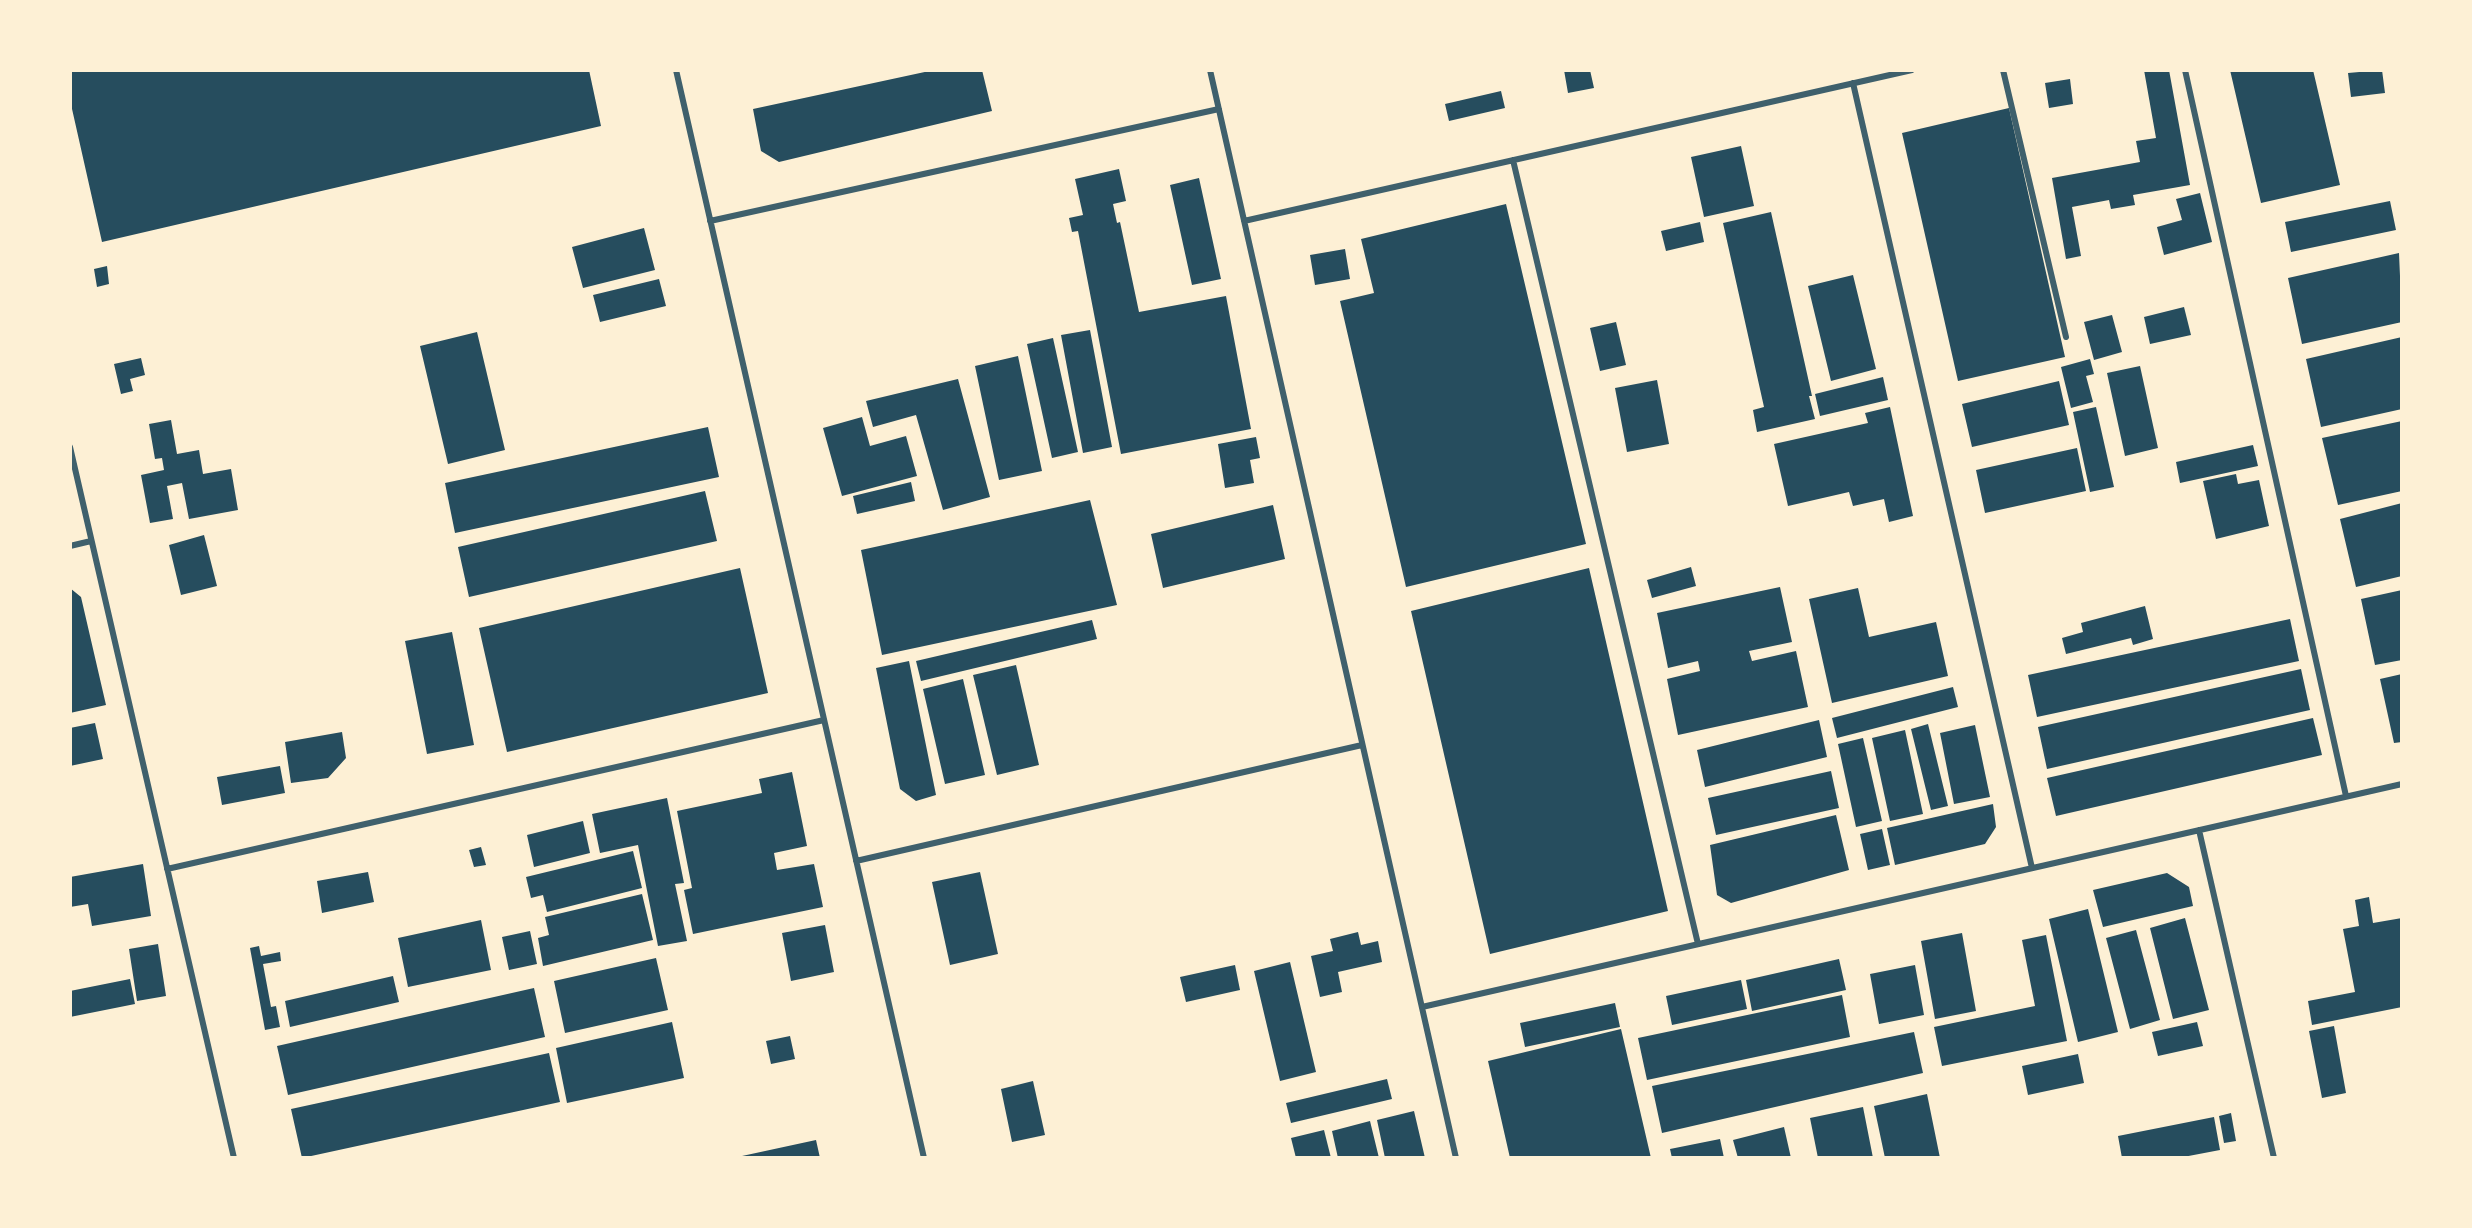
<!DOCTYPE html>
<html>
<head>
<meta charset="utf-8">
<style>
	body { margin:0 }
	#map { position:relative; width:2472px; height:1228px; overflow:hidden; background:#fdf0d5; font-family:"Golos Text",sans-serif }
	canvas { display:block }
	.frame { position:absolute; inset:0; border:72px solid #fdf0d5; pointer-events:none }
</style>
</head>
<body>
<div id="map">
<canvas width="2472" height="1228"></canvas>
<div class="frame"></div>
</div>
<script>
const context = document.querySelector('canvas').getContext('2d');
context.lineJoin = 'round';
function fillPath(path, color) { context.fillStyle = color; context.fill(path, 'evenodd'); }
const poly = rows => new Path2D(rows.map(r => 'M' + r).join(''));
function trace(path, color, width, dash) { context.strokeStyle = color; context.lineWidth = width; context.lineCap = dash ? 'butt' : 'round'; context.setLineDash(dash || []); context.stroke(path); }
fillPath(poly([
	[70,70,589,70,601,126,102,242,70,100],
	[934,70,982,70,992,111,779,162,761,151,753,109],
	[1564,70,1590,70,1594,88,1568,93],
	[2144,70,2169,70,2190,185,2133,195,2135,205,2111,209,2109,200,2072,207,2081,256,2066,259,2052,178,2140,162,2136,141,2156,138],
	[2230,70,2313,70,2340,185,2261,203],
	[2382,70,2385,93,2351,97,2348,73],
	[2070,79,2073,104,2049,108,2045,83],
	[1501,91,1505,108,1449,121,1445,104],
	[2009,108,2065,357,1958,381,1902,133],
	[1741,146,1754,206,1704,217,1691,157],
	[1119,169,1126,201,1113,204,1117,223,1120,222,1139,312,1226,296,1251,429,1121,454,1078,231,1072,232,1069,218,1083,215,1075,179],
	[1199,178,1221,279,1192,285,1170,185],
	[2200,193,2212,242,2164,255,2157,227,2182,220,2176,199],
	[2390,201,2396,230,2291,252,2285,222],
	[1506,204,1586,544,1406,587,1340,301,1374,293,1361,239],
	[1771,212,1812,396,1809,396,1815,419,1757,432,1753,410,1764,407,1723,223],
	[1700,222,1704,242,1666,251,1661,231],
	[644,228,655,270,583,288,572,247],
	[1345,249,1350,279,1315,285,1310,255],
	[2399,253,2402,322,2302,344,2288,278],
	[107,266,109,284,97,287,94,269],
	[1853,275,1876,369,1831,381,1808,286],
	[659,279,666,306,600,322,593,295],
	[2184,307,2191,335,2150,344,2144,317],
	[2112,315,2122,352,2094,360,2084,322],
	[1616,322,1626,365,1600,371,1590,328],
	[1090,330,1112,447,1083,453,1061,335],
	[477,332,505,450,448,464,420,346],
	[2402,337,2402,409,2321,427,2306,359],
	[1053,338,1078,452,1052,458,1027,344],
	[1018,356,1042,471,999,480,975,366],
	[141,358,145,375,130,379,133,391,121,394,114,364],
	[2090,359,2094,374,2086,376,2093,402,2071,408,2061,367],
	[2140,366,2158,448,2125,456,2107,373],
	[1883,377,1888,400,1820,416,1815,394],
	[958,379,990,497,943,510,916,415,873,427,866,401],
	[1657,380,1669,444,1627,452,1615,388],
	[2059,381,2069,425,1972,447,1962,404],
	[1890,407,1913,516,1889,522,1884,499,1853,506,1849,492,1788,506,1774,444,1868,423,1865,413],
	[2096,407,2114,487,2090,492,2073,412],
	[862,417,870,446,906,436,917,476,842,496,823,428],
	[171,420,177,454,199,450,203,474,231,469,238,510,189,519,182,483,167,486,173,519,150,523,141,475,164,470,162,458,155,459,149,424],
	[2402,421,2402,491,2338,505,2322,438],
	[708,427,719,477,455,533,445,483],
	[1256,437,1260,458,1250,460,1254,483,1225,488,1218,444],
	[2253,445,2258,466,2180,483,2176,462],
	[2077,448,2086,491,1985,513,1976,470],
	[2236,474,2238,484,2259,480,2269,526,2216,539,2203,481],
	[911,482,915,501,857,514,853,496],
	[705,491,717,541,469,597,458,547],
	[1090,500,1117,605,882,655,861,550],
	[2402,503,2402,576,2356,587,2340,519],
	[1273,505,1285,559,1163,588,1151,534],
	[204,535,217,586,181,595,169,545],
	[1691,567,1696,586,1652,598,1647,580],
	[740,568,768,693,507,752,479,628],
	[1589,568,1668,911,1490,954,1411,611],
	[1780,587,1792,642,1749,651,1752,661,1796,651,1808,707,1678,735,1667,679,1700,671,1698,661,1668,668,1657,613],
	[70,588,81,597,106,705,70,713],
	[1858,588,1869,637,1936,622,1948,676,1832,703,1809,599],
	[2402,590,2402,660,2375,665,2361,599],
	[2145,606,2153,639,2133,645,2131,638,2066,654,2062,638,2083,632,2081,623],
	[2290,619,2299,661,2037,717,2028,675],
	[1092,620,1097,639,921,681,916,661],
	[452,632,474,745,427,754,405,641],
	[909,661,936,795,916,801,900,789,876,668],
	[1016,665,1039,765,997,775,973,675],
	[2301,669,2310,710,2047,769,2038,727],
	[2402,674,2402,742,2394,743,2380,679],
	[963,679,985,775,945,784,923,689],
	[1953,687,1958,707,1837,738,1832,718],
	[2313,718,2322,755,2056,816,2047,778],
	[1819,720,1827,757,1705,787,1697,750],
	[95,723,103,759,70,766,70,728],
	[1928,724,1948,806,1931,810,1911,729],
	[1975,725,1990,797,1954,804,1940,733],
	[1905,730,1923,814,1890,821,1872,738],
	[342,732,346,758,328,778,291,783,285,742],
	[1863,738,1882,821,1856,827,1838,744],
	[280,766,285,793,222,805,217,777],
	[1831,771,1839,808,1716,835,1708,798],
	[792,772,807,846,774,853,777,870,814,864,823,907,693,934,684,890,692,888,677,811,762,793,759,779],
	[667,798,684,883,675,884,687,941,658,946,638,845,600,853,592,814],
	[1993,804,1996,827,1985,844,1895,865,1887,828],
	[1836,815,1849,870,1731,903,1717,895,1710,845],
	[583,821,590,853,534,867,527,835],
	[1882,829,1890,865,1868,870,1860,834],
	[481,847,486,865,474,867,469,850],
	[633,851,642,888,547,912,543,895,531,898,526,877],
	[143,864,151,916,92,926,88,904,70,907,70,877],
	[368,872,374,902,322,913,317,881],
	[980,872,998,954,950,965,932,882],
	[2167,873,2189,887,2193,906,2103,927,2093,890],
	[642,894,653,940,543,966,538,938,549,935,545,917],
	[2369,897,2373,923,2402,918,2402,1007,2312,1025,2308,1001,2355,992,2343,929,2359,926,2355,900],
	[2088,909,2118,1032,2078,1042,2049,919],
	[2185,918,2209,1010,2173,1019,2150,928],
	[481,920,491,970,408,987,398,938],
	[825,925,834,972,791,981,782,933],
	[2136,930,2160,1020,2130,1029,2106,938],
	[530,931,537,964,509,970,502,937],
	[1358,932,1361,945,1378,941,1382,962,1338,972,1342,992,1320,997,1311,956,1333,951,1330,939],
	[1962,933,1976,1011,1935,1019,1921,941],
	[2046,935,2067,1041,1942,1066,1934,1027,2035,1006,2022,940],
	[158,944,166,996,137,1001,129,949],
	[259,946,261,956,280,952,281,961,263,964,271,1007,276,1006,280,1027,265,1030,250,948],
	[656,958,668,1010,565,1033,554,981],
	[1839,959,1846,990,1752,1011,1746,980],
	[1290,962,1316,1072,1280,1081,1254,971],
	[1235,965,1240,990,1186,1002,1180,977],
	[1915,965,1924,1015,1879,1024,1870,974],
	[393,976,399,1002,290,1027,285,1001],
	[130,979,135,1004,70,1017,70,991],
	[1741,980,1747,1009,1672,1025,1666,996],
	[534,988,545,1037,288,1095,277,1046],
	[1842,995,1850,1037,1647,1080,1638,1038],
	[1615,1003,1620,1027,1525,1047,1520,1023],
	[672,1022,684,1078,567,1103,556,1048],
	[2197,1022,2203,1046,2158,1056,2152,1032],
	[2334,1026,2346,1093,2322,1098,2309,1031],
	[1621,1029,1651,1158,1510,1158,1488,1061],
	[1914,1032,1923,1073,1662,1133,1652,1086],
	[790,1036,795,1059,771,1064,766,1041],
	[549,1053,560,1102,302,1158,291,1109],
	[2078,1054,2084,1083,2028,1095,2022,1066],
	[1387,1079,1392,1099,1291,1123,1286,1103],
	[1033,1081,1045,1135,1012,1142,1001,1089],
	[1927,1094,1940,1158,1885,1158,1874,1106],
	[1863,1107,1873,1158,1818,1158,1810,1118],
	[1414,1111,1425,1158,1385,1158,1377,1120],
	[2231,1113,2236,1141,2224,1143,2219,1116],
	[2214,1117,2220,1150,2178,1158,2122,1158,2118,1136],
	[1370,1121,1379,1158,1338,1158,1332,1131],
	[1784,1127,1791,1158,1738,1158,1733,1140],
	[1324,1130,1331,1158,1296,1158,1291,1138],
	[1720,1139,1724,1158,1672,1158,1670,1149],
	[816,1140,820,1158,742,1158,742,1156]
]), '#264d5e');
trace(poly([
	[676,70,924,1158],
	[1210,70,1456,1158],
	[2003,70,2066,337],
	[2185,70,2346,796],
	[1853,83,2032,868],
	[1513,160,1698,944],
	[710,221,1219,109],
	[1244,221,1912,70],
	[70,447,234,1158],
	[70,546,91,541],
	[2199,830,2274,1158],
	[856,861,1362,745],
	[167,869,824,720],
	[1422,1007,2402,784]
]), '#3f606c', 6);
</script>
</body>
</html>
